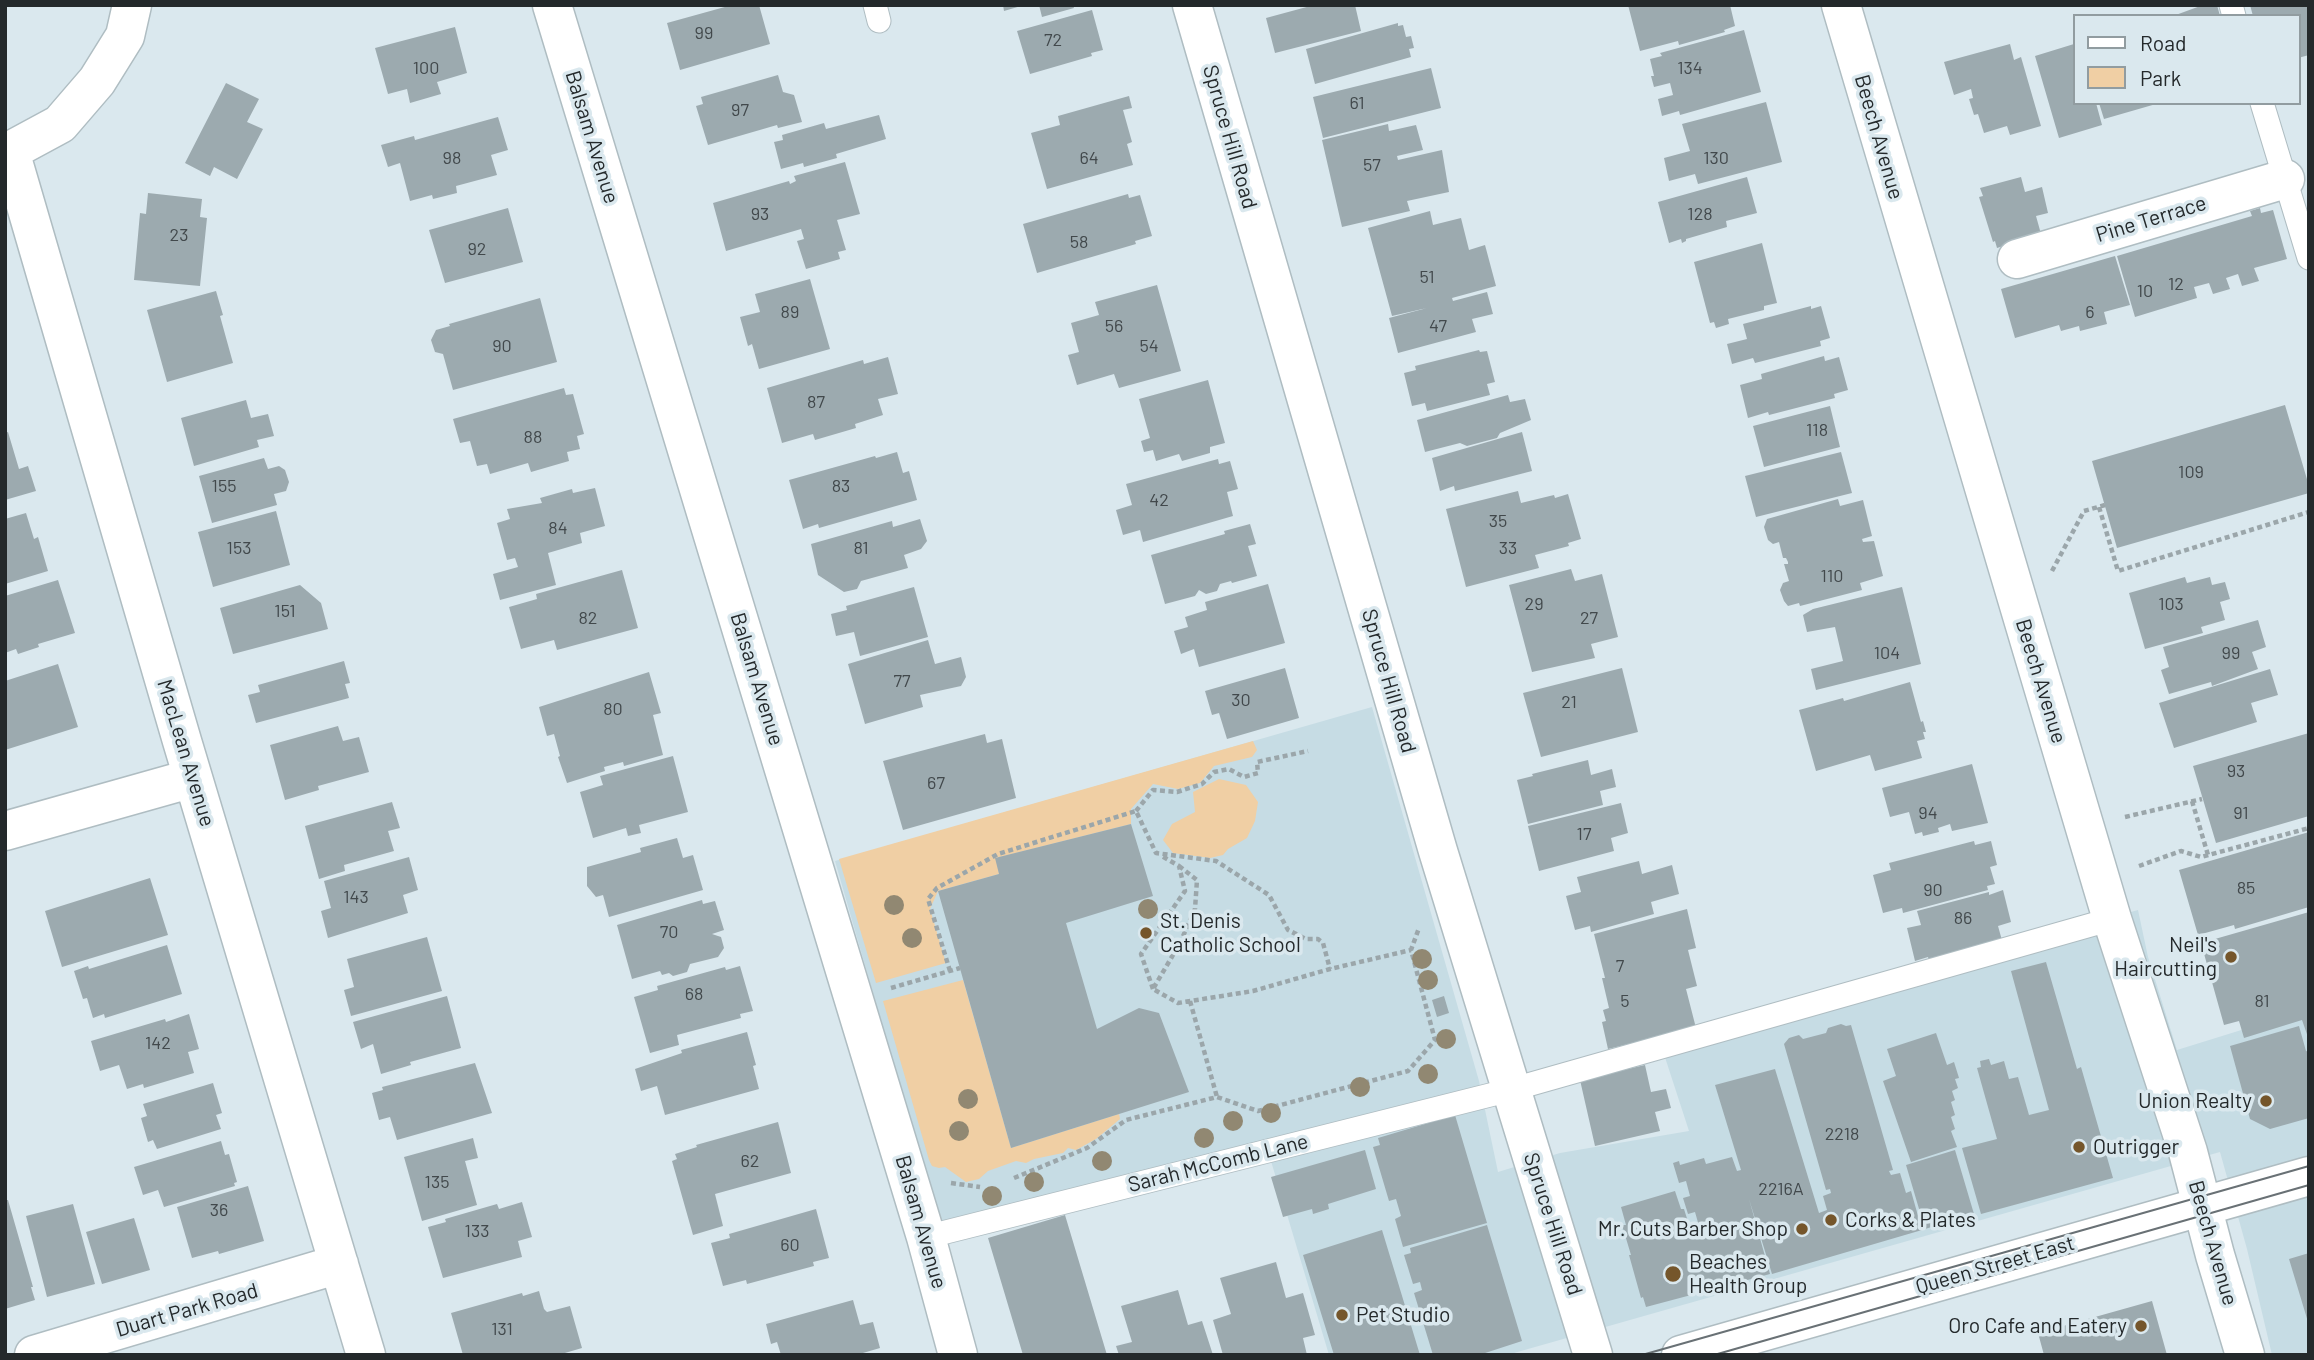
<!DOCTYPE html>
<html>
<head>
<meta charset="utf-8">
<style>
	body { margin:0 }
	#map { position:relative; width:2314px; height:1360px; overflow:hidden; background:#dae8ee; font-family:Barlow,sans-serif }
	canvas { display:block }
	.frame { position:absolute; inset:0; border:7px solid #24292b; pointer-events:none }
	.legend { position:absolute; left:2073px; top:14px; width:228px; height:91px; box-sizing:border-box; background:#dae8ee; border:2px solid #919ca0; margin:0; padding:9px 12px; list-style:none; font-size:21px; color:#24292b }
	.legend li { display:flex; align-items:center; gap:14px; height:35px }
	.legend b { width:35px; border:2px solid #919ca0 }
</style>
</head>
<body>
<div id="map">
<canvas width="2314" height="1360"></canvas>
<div class="frame"></div>
<ul class="legend">
<li><b style="height:9px;background:#fff"></b>Road</li>
<li><b style="height:19px;background:#f0cfa4"></b>Park</li>
</ul>
</div>
<script>
const context = document.querySelector('canvas').getContext('2d');
context.lineJoin = 'round';
function fillPath(path, color) { context.fillStyle = color; context.fill(path, 'evenodd'); }
const poly = rows => new Path2D(rows.map(r => 'M' + r).join(''));
function trace(path, color, width, dash) { context.strokeStyle = color; context.lineWidth = width; context.lineCap = dash ? 'butt' : 'round'; context.setLineDash(dash || []); context.stroke(path); }
function label(font, color, halo, rows, align = 'center') {
  context.font = font + ' Barlow,sans-serif'; context.lineWidth = 7; context.setLineDash([]); context.textBaseline = 'middle'; context.strokeStyle = halo; context.fillStyle = color; for (const [text, x, y, turn = 0] of rows) {
    context.save(); context.translate(x, y); context.rotate((+turn || 0) * Math.PI / 180); context.textAlign = isNaN(turn) ? turn : align; if (halo) context.strokeText(text, 0, 0); context.fillText(text, 0, 0); context.restore();
  }
}
fillPath(poly([
	[1372,707,1479,1081,1498,1172,1560,1153,1689,1131,1660,1042,2138,910,2148,957,2177,1050,2309,1009,2309,1355,2272,1355,2247,1249,2220,1152,1507,1355,1329,1355,1265,1141,942,1233,835,861]
]), '#c6dce4');
fillPath(poly([
	[1253,741,1257,750,1252,757,1214,766,1200,783,1178,789,1153,784,1131,809,1131,824,996,858,999,874,938,891,930,909,946,963,876,983,839,859],
	[1219,779,1246,785,1258,802,1255,821,1247,838,1228,849,1223,855,1210,858,1173,853,1163,840,1172,824,1195,812,1193,792],
	[963,980,1011,1148,1119,1114,1120,1119,1096,1139,1076,1150,1068,1148,1063,1153,1034,1159,1026,1163,1016,1161,988,1171,979,1179,966,1182,945,1167,939,1168,932,1166,929,1160,883,1001]
]), '#f0cfa4');
fillPath(poly([
	[732,5,759,5,770,44,680,70,667,23],
	[1003,5,1021,5,1021,6,1004,11],
	[1039,5,1073,5,1074,8,1042,17],
	[1314,5,1355,5,1361,31,1275,53,1266,18],
	[1628,5,1730,5,1735,26,1724,30,1725,32,1679,45,1678,41,1640,51],
	[2203,5,2217,5,2220,16,2173,16],
	[2250,5,2309,5,2309,55,2298,58,2298,16,2253,16],
	[1092,10,1103,50,1091,53,1092,56,1030,74,1017,31],
	[1398,23,1398,26,1403,25,1406,37,1411,36,1414,48,1409,49,1411,57,1315,84,1306,49],
	[455,27,467,73,437,82,441,94,410,103,407,89,388,94,375,48],
	[1744,30,1761,92,1680,115,1679,111,1662,116,1658,99,1673,95,1670,83,1654,87,1651,76,1654,76,1650,59,1662,56,1660,53],
	[2010,44,2014,60,2021,57,2041,126,2010,135,2007,126,1984,133,1978,114,1974,115,1969,99,1973,98,1971,89,1954,95,1944,62],
	[2074,44,2074,103,2096,103,2102,125,2059,138,2035,56],
	[1431,68,1441,108,1323,138,1313,97],
	[778,75,783,92,794,95,802,122,778,128,777,125,708,145,696,106,703,104,701,97],
	[226,83,259,99,247,122,263,129,237,179,214,167,210,176,185,163],
	[1129,96,1132,108,1123,110,1132,142,1127,144,1133,165,1047,189,1031,133,1060,125,1058,116],
	[1766,102,1782,162,1698,184,1695,174,1669,181,1664,158,1690,151,1682,124],
	[2099,103,2156,103,2156,104,2104,119],
	[879,115,886,139,836,154,837,158,804,167,803,163,781,169,774,142,783,140,782,135,824,123,826,129],
	[498,117,508,150,491,155,497,175,456,186,457,193,433,199,432,195,410,201,400,163,388,167,381,145,414,136,415,140],
	[1388,124,1389,131,1416,125,1423,150,1397,156,1398,160,1442,150,1449,192,1407,201,1410,211,1342,227,1322,140],
	[845,162,860,214,837,220,846,250,838,252,840,259,806,269,797,241,804,239,801,229,726,251,713,203,789,181,790,184,796,181,794,176],
	[1747,177,1757,213,1726,221,1727,227,1686,239,1686,241,1682,243,1681,239,1669,243,1658,202],
	[2021,177,2025,192,2042,187,2048,213,2036,216,2041,234,1997,248,1995,241,1993,242,1979,197,1983,196,1980,188],
	[148,193,202,199,200,217,207,218,200,286,134,280,140,213,146,214],
	[1128,194,1129,198,1140,195,1152,236,1135,241,1136,244,1037,273,1023,224],
	[508,208,523,262,445,283,429,230],
	[2260,208,2261,213,2273,210,2287,259,2254,268,2259,281,2242,286,2238,274,2226,278,2230,289,2213,294,2209,283,2194,287,2197,298,2135,317,2117,256,2252,216,2250,211],
	[1430,211,1433,225,1461,218,1469,250,1485,245,1496,286,1452,298,1453,301,1487,292,1493,314,1472,319,1476,332,1398,353,1389,318,1427,308,1392,316,1368,228],
	[1762,243,1777,303,1764,306,1764,310,1728,319,1729,324,1716,328,1714,322,1710,323,1694,262],
	[2115,256,2130,305,2104,312,2107,324,2080,331,2079,326,2061,331,2059,325,2015,338,2001,289],
	[810,279,830,349,759,369,752,344,748,346,740,317,760,312,755,294],
	[1157,285,1181,371,1119,388,1114,374,1077,385,1068,355,1079,352,1071,323,1099,315,1095,302],
	[216,291,223,315,220,316,233,363,167,382,147,310],
	[540,298,557,362,453,390,443,354,435,352,431,340,436,330,450,326,449,324],
	[1811,306,1811,309,1821,306,1830,338,1820,341,1821,346,1755,363,1753,358,1732,364,1727,344,1747,339,1743,324],
	[1479,350,1480,352,1487,351,1495,382,1487,384,1490,395,1427,411,1425,403,1412,406,1404,373,1416,370,1415,366],
	[1824,356,1825,361,1839,357,1848,390,1834,394,1835,398,1769,415,1768,412,1748,418,1740,385,1762,379,1761,374],
	[888,357,898,394,878,399,883,415,855,424,856,428,815,440,813,434,782,443,767,388,863,360,864,364],
	[1208,380,1225,443,1210,447,1210,453,1182,461,1179,454,1156,461,1153,450,1144,452,1141,441,1150,438,1139,399],
	[564,388,566,395,573,394,584,434,577,436,580,449,567,452,569,461,531,472,528,463,490,474,487,464,477,466,470,441,460,443,453,419],
	[1508,395,1510,402,1525,399,1531,420,1500,433,1497,438,1467,446,1460,443,1425,452,1417,420],
	[246,400,251,418,268,414,274,436,257,440,259,447,194,466,181,418],
	[2285,405,2309,486,2309,493,2117,548,2092,461],
	[1830,406,1840,447,1764,467,1753,426],
	[8,432,19,469,28,466,36,491,5,500,5,433],
	[1522,432,1532,471,1455,491,1454,486,1440,491,1432,458],
	[897,452,903,473,909,471,917,500,819,528,818,524,803,529,789,480,875,456,876,458],
	[1841,452,1852,493,1756,517,1745,476],
	[264,458,268,469,279,466,285,470,289,482,286,491,274,494,277,505,212,523,199,476],
	[1218,459,1219,464,1230,461,1238,489,1227,492,1233,516,1143,542,1140,530,1123,535,1116,510,1132,505,1126,484],
	[595,488,605,526,580,533,582,543,548,553,556,585,500,600,493,574,518,567,515,558,507,560,497,523,510,519,507,509,542,503,540,498,572,489,573,493],
	[1518,491,1521,503,1554,495,1555,498,1568,494,1581,539,1568,543,1569,546,1535,555,1539,568,1466,587,1446,509],
	[1838,499,1840,506,1863,500,1872,536,1862,539,1863,542,1874,541,1883,576,1860,583,1862,590,1800,606,1799,603,1788,606,1784,601,1780,590,1783,583,1789,581,1784,564,1788,564,1788,562,1786,558,1783,558,1779,542,1773,544,1768,540,1764,527,1767,519],
	[276,511,290,565,213,587,198,532],
	[26,513,34,539,38,537,48,571,5,584,5,519],
	[920,519,927,541,921,549,904,555,908,568,861,581,857,589,844,592,818,575,811,544,892,521,893,527],
	[1250,524,1256,544,1248,546,1257,576,1232,583,1231,581,1220,584,1217,591,1206,594,1199,590,1195,596,1165,604,1151,555,1225,534,1224,531],
	[1571,569,1575,581,1602,574,1618,637,1591,644,1595,658,1532,672,1509,585],
	[622,570,638,628,557,650,554,640,521,649,509,607,537,599,536,594],
	[2185,577,2187,583,2210,577,2212,585,2225,582,2230,599,2220,602,2225,620,2201,627,2203,633,2145,649,2129,593],
	[58,580,75,633,38,644,39,647,18,654,16,649,5,653,5,596],
	[1268,584,1285,643,1199,667,1194,649,1181,654,1174,631,1188,627,1185,617,1207,610,1205,602],
	[300,585,321,603,328,629,233,654,220,608],
	[914,587,928,637,860,656,854,632,836,636,831,614,847,610,846,606],
	[1902,587,1921,664,1816,690,1811,669,1843,661,1835,627,1807,632,1803,615,1813,609],
	[2258,620,2266,647,2252,652,2258,669,2212,686,2211,682,2169,694,2161,670,2169,667,2163,647],
	[928,640,935,664,961,657,966,677,961,686,920,695,923,707,865,724,848,664],
	[344,661,350,683,345,684,349,698,256,723,248,695,260,692,258,685],
	[58,664,78,727,5,750,5,681],
	[1285,668,1299,718,1227,739,1219,713,1212,715,1205,691],
	[1622,668,1638,732,1541,757,1523,693],
	[2270,669,2278,695,2251,703,2257,722,2174,748,2159,703],
	[649,672,661,713,653,715,663,755,624,766,623,762,604,767,605,771,567,783,558,757,560,756,554,734,547,736,539,707],
	[1910,682,1921,722,1923,721,1926,732,1923,732,1925,739,1917,741,1922,758,1875,771,1870,755,1816,771,1799,710,1843,698,1844,701],
	[338,726,343,741,359,737,369,772,318,786,319,790,285,800,270,745],
	[2309,733,2309,816,2216,843,2193,766],
	[985,734,987,743,1002,739,1016,798,903,830,883,761],
	[673,756,688,812,639,825,641,833,628,836,626,828,593,838,580,792,603,785,600,776],
	[1588,760,1591,775,1612,769,1616,787,1600,791,1603,805,1528,824,1517,780,1533,776,1532,774],
	[1972,764,1988,823,1952,831,1950,824,1938,828,1939,832,1923,836,1922,832,1915,834,1909,812,1890,817,1882,788],
	[392,802,400,828,388,831,394,851,344,865,345,871,319,879,305,826],
	[1621,803,1628,833,1611,838,1614,851,1539,871,1528,826],
	[1131,824,1153,896,1066,923,1097,1029,1139,1008,1159,1013,1189,1092,1011,1148,938,891,999,874,995,858],
	[2309,832,2309,907,2235,929,2234,925,2198,935,2179,870],
	[677,838,683,858,693,855,703,890,609,917,603,895,596,897,587,886,587,867,641,852,640,848],
	[1974,841,1975,845,1991,841,1997,865,1990,867,1995,884,1987,886,1988,890,1903,913,1902,908,1883,913,1873,875,1891,870,1889,863],
	[409,857,418,890,403,895,408,913,328,938,321,911,331,908,324,881],
	[1639,861,1642,874,1672,865,1679,894,1651,902,1654,914,1591,932,1590,926,1575,930,1566,896,1581,892,1577,877],
	[150,878,168,935,62,967,45,911],
	[2003,890,2011,922,1998,926,2003,944,1930,964,1928,957,1915,961,1907,928,1921,925,1917,911,1989,892,1989,895],
	[702,900,703,904,715,901,724,930,712,934,721,937,724,948,718,957,690,964,687,972,673,976,669,973,662,975,660,971,632,979,617,925],
	[1687,909,1696,948,1688,950,1697,986,1686,989,1696,1028,1608,1049,1602,1022,1606,1021,1603,1010,1609,1008,1602,978,1605,978,1594,934],
	[2309,912,2309,1040,2302,1020,2244,1038,2239,1021,2224,1025,2201,943],
	[427,937,442,991,351,1016,344,990,354,987,347,959],
	[167,945,182,994,105,1018,104,1014,93,1018,87,998,83,999,74,971,88,966,89,969],
	[2046,962,2077,1069,2081,1067,2113,1178,1981,1214,1962,1148,1997,1139,1977,1068,1981,1067,1980,1061,1989,1059,1991,1065,2004,1061,2009,1079,2018,1077,2029,1115,2049,1110,2011,971],
	[740,966,753,1011,740,1014,741,1018,677,1035,679,1045,650,1053,634,997,658,990,657,986,725,967,726,970],
	[447,996,461,1048,410,1062,411,1065,381,1074,373,1044,361,1049,353,1022],
	[1444,996,1449,1013,1437,1017,1432,1000],
	[189,1014,199,1049,188,1052,194,1073,144,1088,143,1084,127,1089,119,1065,100,1071,91,1041,165,1019,166,1022],
	[1841,1024,1846,1026,1851,1025,1893,1170,1889,1171,1891,1175,1900,1173,1906,1193,1911,1191,1922,1230,1772,1274,1749,1199,1770,1274,1646,1307,1643,1297,1641,1298,1629,1255,1631,1255,1622,1225,1626,1225,1621,1207,1675,1191,1681,1209,1684,1209,1690,1228,1699,1226,1695,1212,1688,1214,1683,1198,1690,1196,1686,1181,1679,1183,1673,1163,1679,1161,1680,1165,1704,1158,1706,1164,1732,1157,1737,1171,1741,1170,1715,1085,1775,1069,1819,1213,1827,1210,1823,1196,1831,1193,1830,1189,1826,1190,1784,1044,1789,1038,1799,1035,1803,1039,1826,1033,1828,1028],
	[2299,1026,2306,1051,2309,1052,2309,1118,2270,1129,2250,1119,2230,1046],
	[747,1032,756,1065,753,1066,759,1089,665,1115,657,1086,641,1091,635,1069,682,1053,681,1050],
	[1936,1033,1947,1065,1954,1062,1959,1078,1955,1079,1958,1088,1952,1091,1955,1100,1951,1102,1955,1115,1951,1117,1955,1129,1951,1131,1957,1147,1911,1162,1883,1081,1896,1076,1887,1049],
	[475,1063,492,1113,397,1140,390,1117,379,1120,372,1093,383,1090,382,1087],
	[1645,1065,1651,1092,1666,1089,1671,1108,1655,1112,1660,1131,1595,1146,1580,1080],
	[213,1083,222,1113,216,1115,221,1129,157,1149,153,1140,148,1142,141,1118,147,1116,143,1104],
	[1455,1115,1487,1223,1403,1247,1395,1219,1401,1216,1396,1199,1389,1201,1373,1147,1380,1145,1378,1138],
	[778,1122,791,1173,715,1194,723,1226,693,1235,672,1161,677,1159,675,1154,697,1147,696,1145],
	[473,1138,478,1158,465,1161,477,1205,422,1221,404,1157],
	[221,1141,225,1155,229,1154,237,1182,234,1183,235,1186,164,1207,158,1190,143,1195,134,1167],
	[1365,1150,1376,1189,1328,1204,1329,1209,1313,1214,1312,1209,1283,1217,1271,1177],
	[1955,1150,1974,1214,1925,1229,1906,1165],
	[248,1186,264,1241,219,1254,218,1251,192,1258,177,1207],
	[5,1200,8,1200,33,1287,31,1287,35,1300,5,1309],
	[522,1202,532,1237,518,1241,522,1257,443,1278,428,1227,446,1222,445,1219,497,1204,499,1209],
	[73,1204,95,1284,47,1297,26,1216],
	[816,1209,829,1258,813,1262,814,1266,747,1284,746,1280,723,1286,711,1243,730,1238,729,1234],
	[1065,1215,1107,1355,1023,1355,988,1238],
	[134,1218,150,1270,102,1284,86,1232],
	[1487,1225,1522,1341,1479,1355,1433,1355,1414,1293,1422,1290,1420,1282,1413,1284,1404,1255,1411,1253,1410,1248],
	[1382,1230,1420,1355,1334,1355,1303,1255],
	[2309,1253,2309,1322,2308,1322,2289,1259],
	[1276,1262,1286,1298,1303,1293,1315,1335,1303,1338,1307,1355,1223,1355,1213,1320,1231,1314,1220,1278],
	[1178,1290,1188,1325,1202,1321,1213,1355,1119,1355,1116,1346,1132,1342,1121,1306],
	[539,1291,544,1309,547,1312,570,1306,582,1348,558,1355,463,1355,451,1313,522,1293,523,1296],
	[853,1300,860,1325,873,1322,880,1348,856,1355,781,1355,777,1342,771,1344,766,1324],
	[2152,1301,2167,1355,2044,1355,2038,1333]
]), '#9caaaf');
const service = poly([
	[875,5,879,21],
	[2231,5,2234,16],
	[2262,103,2309,258],
	[926,1237,1510,1090,2112,919]
]);
const minor = poly([
	[552,5,926,1237,958,1355],
	[1192,5,1438,851,1593,1355],
	[1841,5,2112,919,2188,1152,2215,1255,2245,1355],
	[5,151,10,151,60,124,97,81,125,36,132,5],
	[10,151,182,741,366,1355],
	[2017,259,2285,179],
	[5,831,193,778],
	[34,1355,339,1264]
]);
const secondary = poly([
	[1681,1355,2309,1176]
]);
trace(service, '#afbdc2', 25);
trace(minor, '#afbdc2', 41);
trace(secondary, '#afbdc2', 41);
trace(poly([
	[2099,507,2118,571,2309,512],
	[2052,571,2084,511,2105,505],
	[2192,801,2208,855],
	[1136,811,1153,790,1177,792,1202,784,1214,772,1229,769,1244,777,1258,773,1257,762,1308,751],
	[2125,817,2202,799],
	[1179,866,1197,880,1195,909,1180,943,1153,989,1178,1003,1253,991,1330,969,1411,950],
	[2139,866,2181,851,2201,857,2309,828],
	[950,971,928,899,937,888,998,854,1136,811,1156,853,1216,861,1269,895,1288,930,1306,939,1318,939,1323,943,1330,969],
	[891,988,960,968],
	[1153,989,1141,954,1185,891,1179,866,1160,855],
	[1190,1001,1217,1097],
	[1014,1178,1087,1148,1126,1120,1217,1097,1258,1111,1408,1071,1435,1040,1411,950,1419,928],
	[951,1183,980,1187]
]), '#9ba6aa', 4.5, [5, 3.5]);
trace(service, '#fff', 23);
trace(minor, '#fff', 38);
trace(secondary, '#fff', 38);
trace(poly([
	[1642,1355,2309,1166],
	[1714,1355,2309,1185]
]), '#697175', 2);
context.fillStyle = '#918872';
for (const [x, y] of [
	[894,905],
	[1148,909],
	[912,938],
	[1422,959],
	[1428,980],
	[1446,1039],
	[1428,1074],
	[1360,1087],
	[968,1099],
	[1271,1113],
	[1233,1121],
	[959,1131],
	[1204,1138],
	[1102,1161],
	[1034,1182],
	[992,1196]
]) { context.beginPath(); context.arc(x, y, 10, 0, 2 * Math.PI); context.fill(); }
for (const [x, y, r, color] of [
	[1146,933,7,"#75562b"],
	[2231,957,7,"#75562b"],
	[2266,1101,7,"#75562b"],
	[2079,1147,7,"#75562b"],
	[1831,1220,7,"#75562b"],
	[1802,1229,7,"#75562b"],
	[1673,1274,9,"#75562b"],
	[1342,1315,7,"#75562b"],
	[2141,1326,7,"#75562b"]
]) { const dot = new Path2D(); dot.arc(x, y, r, 0, 2 * Math.PI); context.fillStyle = color; context.fill(dot); trace(dot, '#dae8ee', 2.5); }
label('18px', '#42494c', null, [
	["99",704,33],
	["72",1053,40],
	["100",426,68],
	["134",1690,68],
	["61",1357,103],
	["97",740,110],
	["98",452,158],
	["64",1089,158],
	["130",1716,158],
	["57",1372,165],
	["93",760,214],
	["128",1700,214],
	["23",179,235],
	["58",1079,242],
	["92",477,249],
	["51",1427,277],
	["12",2176,284],
	["10",2145,291],
	["89",790,312],
	["6",2090,312],
	["56",1114,326],
	["47",1438,326],
	["90",502,346],
	["54",1149,346],
	["87",816,402],
	["118",1817,430],
	["88",533,437],
	["109",2191,472],
	["155",224,486],
	["83",841,486],
	["42",1159,500],
	["35",1498,521],
	["84",558,528],
	["153",239,548],
	["81",861,548],
	["33",1508,548],
	["110",1832,576],
	["29",1534,604],
	["103",2171,604],
	["151",285,611],
	["82",588,618],
	["27",1589,618],
	["104",1887,653],
	["99",2231,653],
	["77",902,681],
	["30",1241,700],
	["21",1569,702],
	["80",613,709],
	["93",2236,771],
	["67",936,783],
	["94",1928,813],
	["91",2241,813],
	["17",1584,834],
	["85",2246,888],
	["90",1933,890],
	["143",356,897],
	["86",1963,918],
	["70",669,932],
	["7",1620,966],
	["68",694,994],
	["5",1625,1001],
	["81",2262,1001],
	["142",158,1043],
	["2218",1842,1134],
	["62",750,1161],
	["135",437,1182],
	["2216A",1781,1189],
	["36",219,1210],
	["133",477,1231],
	["60",790,1245],
	["131",502,1329]
]);
label('21px', '#24292b', '#dae8ee', [
	["Balsam Avenue",592,137,73],
	["Spruce Hill Road",1230,137,74],
	["Beech Avenue",1879,137,74],
	["Pine Terrace",2151,219,-17],
	["Balsam Avenue",757,679,73],
	["Spruce Hill Road",1389,681,74],
	["Beech Avenue",2041,681,73],
	["MacLean Avenue",186,753,73],
	["Sarah McComb Lane",1218,1163,-14],
	["Balsam Avenue",921,1222,74],
	["Spruce Hill Road",1553,1224,72],
	["Beech Avenue",2213,1243,74],
	["Queen Street East",1995,1265,-16],
	["Duart Park Road",187,1310,-16]
]);
label('21px', '#24292b', '#dae8ee', [
	["St. Denis",1160,921],
	["Catholic School",1160,945],
	["Neil's",2217,945,"right"],
	["Haircutting",2217,969,"right"],
	["Union Realty",2252,1101,"right"],
	["Outrigger",2093,1147],
	["Corks & Plates",1845,1220],
	["Mr. Cuts Barber Shop",1788,1229,"right"],
	["Beaches",1689,1262],
	["Health Group",1689,1286],
	["Pet Studio",1356,1315],
	["Oro Cafe and Eatery",2127,1326,"right"]
], 'left');
</script>
</body>
</html>
